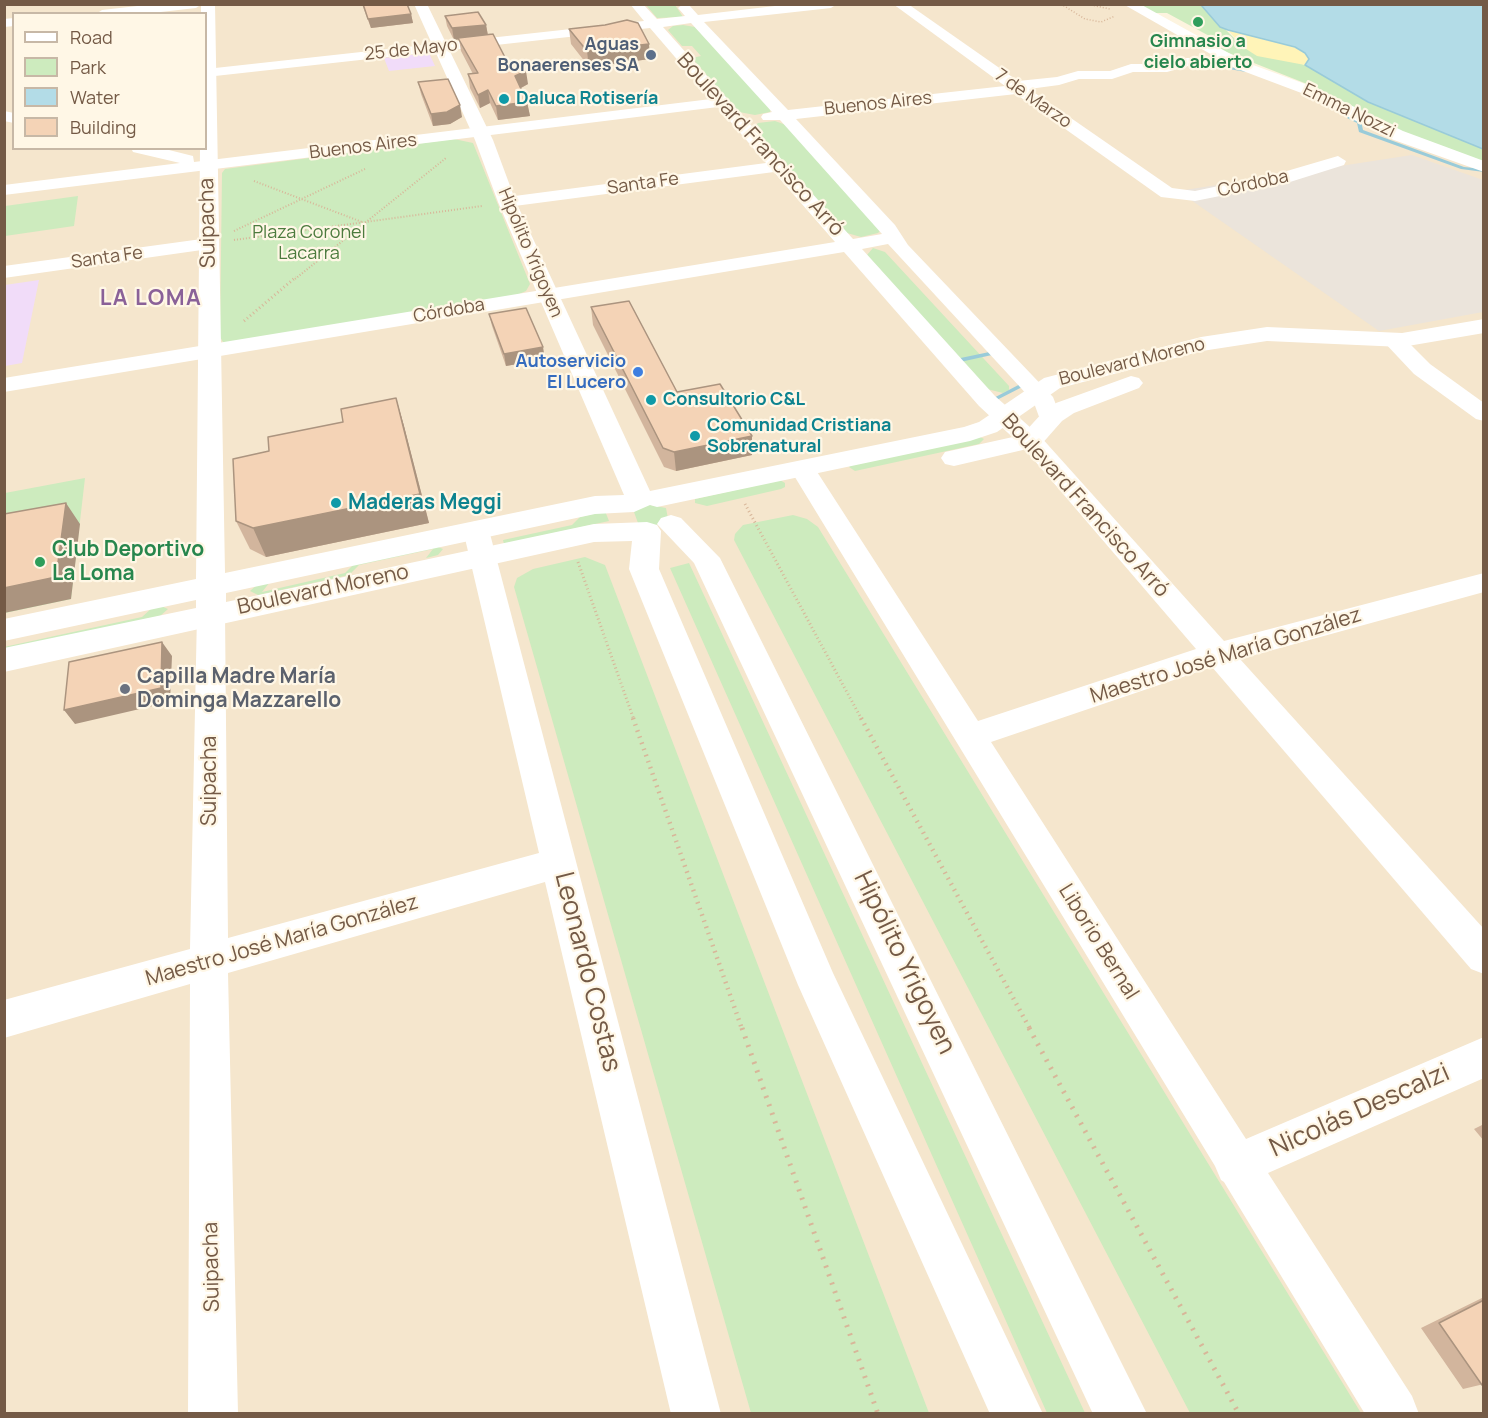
<!DOCTYPE html>
<html>
<head>
<meta charset="utf-8">
<style>
	body { margin:0 }
	#map { position:relative; width:1488px; height:1418px; overflow:hidden; background:#fdf4df; font-family:Manrope,sans-serif }
	canvas { display:block }
	.frame { position:absolute; inset:0; border:6px solid #745a46; pointer-events:none }
	.legend { position:absolute; left:12px; top:12px; width:195px; height:138px; box-sizing:border-box; background:#fff7e6; border:2px solid #c7b8a6; margin:0; padding:8px 10px; list-style:none; font-size:18px; color:#745a46 }
	.legend li { display:flex; align-items:center; gap:12px; height:30px }
	.legend b { width:30px; border:2px solid #c7b8a6 }
</style>
</head>
<body>
<div id="map">
<canvas width="1488" height="1418"></canvas>
<div class="frame"></div>
<ul class="legend">
<li><b style="height:8px;background:#fff"></b>Road</li>
<li><b style="height:16px;background:#cdebbe"></b>Park</li>
<li><b style="height:16px;background:#b3dce7"></b>Water</li>
<li><b style="height:16px;background:#f4d3b6"></b>Building</li>
</ul>
</div>
<script>
const context = document.querySelector('canvas').getContext('2d');
context.lineJoin = 'round';
function fillPath(path, color) { context.fillStyle = color; context.fill(path, 'evenodd'); }
const poly = rows => new Path2D(rows.map(r => 'M' + r).join(''));
function trace(path, color, width, dash) { context.strokeStyle = color; context.lineWidth = width; context.lineCap = dash ? 'butt' : 'round'; context.setLineDash(dash || []); context.stroke(path); }
function label(font, color, halo, rows, align = 'center') {
  context.font = font + ' Manrope,sans-serif'; context.lineWidth = 4.5; context.setLineDash([]); context.textBaseline = 'middle'; context.strokeStyle = halo; context.fillStyle = color; for (const [text, x, y, turn = 0] of rows) {
    context.save(); context.translate(x, y); context.rotate((+turn || 0) * Math.PI / 180); context.textAlign = isNaN(turn) ? turn : align; if (halo) context.strokeText(text, 0, 0); context.fillText(text, 0, 0); context.restore();
  }
}
fillPath(poly([
	[5,5,1129,5,1216,53,1483,167,1483,1413,5,1414],
	[14,14,206,14,206,148,14,148]
]), '#f5e6cd');
fillPath(poly([
	[1412,155,1483,180,1483,312,1379,331,1178,191]
]), '#ebe4db');
fillPath(poly([
	[429,53,435,66,389,71,384,58],
	[39,280,22,363,5,366,5,285]
]), '#f1dcf9');
fillPath(poly([
	[646,5,675,5,683,17,657,18],
	[1134,5,1201,5,1237,41,1305,65,1368,102,1483,149,1483,163,1399,133,1312,86,1211,46,1213,38,1167,13,1149,13],
	[683,25,695,27,771,108,770,112,755,115,739,112,692,58,701,56,692,46,682,46,668,30,673,26],
	[775,121,786,125,880,231,878,233,861,237,847,233,753,128,758,123],
	[454,139,473,143,530,284,526,291,512,297,237,343,223,342,220,337,222,173,225,169],
	[78,196,74,226,5,236,5,206],
	[873,248,885,252,1009,386,1009,390,1003,393,987,389,867,255],
	[980,437,984,439,979,444,855,471,849,467,852,464],
	[85,478,71,599,5,613,5,493],
	[780,480,785,483,785,487,781,489,707,506,695,503,695,499],
	[645,504,666,508,668,519,654,526,638,523,634,512],
	[605,511,609,521,504,544,503,540,572,525,580,517],
	[793,515,807,519,818,527,1361,1413,1190,1413,734,540,735,534,743,525],
	[436,546,443,549,438,555,426,558,433,549,359,565,349,575,258,595,250,591,258,584,270,582,262,592,345,573,354,564],
	[585,557,605,565,929,1413,751,1413,514,587,517,578,533,569],
	[689,563,1085,1413,1047,1413,670,568],
	[161,606,168,609,160,616,5,650,4,647,142,617,152,608]
]), '#cdebbe');
fillPath(poly([
	[1228,30,1294,47,1305,53,1309,59,1305,65,1257,56,1243,47]
]), '#fff4b8');
const water = poly([
	[1201,5,1483,5,1483,149,1368,102,1305,65,1309,59,1305,53,1295,47,1228,30,1220,27,1201,5]
]);
fillPath(water, '#b3dce7');
trace(water, '#99cbd9', 1.5);
fillPath(poly([
	[1219,65,1246,70,1248,71,1246,72,1218,67,1219,65],
	[1347,116,1351,116,1361,121,1363,130,1464,167,1484,169,1484,172,1461,169,1359,132,1357,123,1347,118,1347,116],
	[999,350,1002,352,1001,353,951,364,948,362,951,360,999,350],
	[1028,380,1030,381,1030,383,989,404,985,404,984,403,1028,380]
]), '#99cbd9');
trace(poly([
	[1061,4,1085,19,1101,22,1115,16],
	[1061,5,1091,5,1110,9]
]), '#d8b699', 1.5, [1, 2]);
trace(poly([
	[254,181,362,222],
	[234,231,365,169],
	[234,240,482,206],
	[295,279,446,158]
]), '#d8b699', 2, [1, 2]);
trace(poly([
	[244,321,296,277],
	[745,504,862,720],
	[578,562,634,720]
]), '#d8b699', 3, [1, 3]);
trace(poly([
	[633,718,742,1029],
	[861,718,1030,1029]
]), '#d8b699', 4.5, [1.5, 5]);
trace(poly([
	[742,1028,878,1414],
	[1029,1028,1239,1414]
]), '#d8b699', 5, [2, 7]);
fillPath(poly([
	[155,4,202,4,196,8,143,14,96,14,102,10,155,4],
	[630,4,643,4,657,19,685,16,678,8,683,4,689,5,698,15,792,4,837,4,831,8,704,22,788,110,1005,86,893,4,908,4,1018,81,1057,77,1078,71,1110,71,1131,64,1166,64,1187,58,1231,57,1238,61,1236,64,1188,66,1167,72,1133,72,1112,79,1079,79,1059,85,1029,89,1172,188,1195,191,1280,173,1338,156,1346,161,1344,165,1290,182,1195,201,1161,197,1016,94,796,119,895,225,908,245,1053,397,1062,420,1058,425,1042,425,1034,403,1020,387,888,244,862,249,995,396,1040,436,1224,641,1484,573,1484,592,1240,659,1484,929,1484,974,1471,969,1212,667,991,742,1246,1139,1484,1037,1484,1078,1268,1173,1412,1396,1419,1414,1365,1414,1224,1182,1221,1180,1215,1166,790,469,794,464,803,461,812,464,978,721,1196,649,1022,446,979,406,844,252,4,392,4,378,835,242,774,172,507,207,498,202,507,197,766,163,718,107,4,195,4,185,180,163,133,152,131,148,161,148,193,156,194,162,711,99,650,28,206,77,206,69,644,21,630,4],
	[691,23,772,112,763,114,761,117,763,120,780,120,882,234,853,239,663,27,691,23],
	[14,18,14,26,4,27,4,19,14,18],
	[4,111,14,113,14,123,4,121,4,111],
	[209,238,219,244,216,248,4,278,4,266,209,238],
	[1393,333,1401,335,1430,364,1484,403,1484,421,1476,419,1414,374,1382,340,1385,335,1393,333],
	[476,521,485,524,489,530,721,1414,671,1414,545,882,228,973,238,1414,188,1414,190,984,4,1038,4,1000,190,949,197,614,201,607,211,604,221,607,225,614,228,938,539,853,463,530,467,524,476,521]
]), '#fff');
fillPath(poly([
	[201,4,215,4,225,573,595,496,624,495,498,202,475,140,414,4,427,4,493,140,516,202,650,491,964,427,979,422,1044,378,1201,337,1267,327,1402,333,1484,319,1484,333,1402,347,1267,341,1202,351,1060,388,997,432,970,441,657,507,650,505,634,512,595,514,226,593,226,602,594,524,647,522,657,525,661,531,659,569,833,973,1043,1414,990,1414,798,985,629,569,632,541,594,542,4,672,4,648,196,608,196,600,4,641,4,619,196,579,200,148,206,148,206,14,201,14,201,4],
	[1123,4,1140,4,1245,62,1316,88,1403,131,1484,161,1484,172,1391,139,1304,94,1235,68,1123,4],
	[1131,376,1139,378,1143,383,1139,388,1074,413,1062,421,1040,446,954,466,945,464,941,458,945,452,1022,435,1044,411,1056,403,1131,376],
	[671,515,681,518,720,558,1147,1414,1093,1414,694,563,657,524,661,518,671,515]
]), '#fff');
fillPath(poly([
	[362,4,407,4,411,14,413,23,371,28],
	[445,16,486,25,488,35,511,69,528,84,521,88,527,102,530,116,498,120,490,103,480,108,470,88,468,74,473,74,461,51,459,39,454,40,447,26],
	[605,25,650,59,589,67,571,44,569,29],
	[418,82,462,117,450,124,433,126,421,94],
	[591,307,677,392,752,455,676,471,664,467,593,325],
	[489,314,545,359,506,366,492,326],
	[396,398,404,426,429,523,266,557,250,549,236,521,343,422],
	[1484,1124,1484,1141,1474,1129],
	[1484,1297,1484,1384,1463,1389,1421,1328]
]), '#d2b59d');
fillPath(poly([
	[411,14,413,23,371,28,368,19],
	[486,25,488,36,454,40,452,28],
	[649,44,650,59,589,67,587,51],
	[526,71,528,84,517,90,515,76],
	[488,90,490,103,480,108,478,95],
	[527,102,530,116,498,120,496,106],
	[460,105,462,117,450,124,433,126,431,114],
	[543,347,545,359,506,366,504,354],
	[396,398,404,426,429,523,266,557,253,528],
	[752,436,752,455,676,471,674,452],
	[66,503,80,524,71,599,4,613,4,588],
	[162,642,172,656,170,702,75,724,64,710]
]), '#ab947f');
const building = poly([
	[363,4,407,4,411,14,368,19,363,4],
	[478,12,486,25,452,28,445,16,478,12],
	[627,20,638,23,649,44,587,51,569,29,605,25,627,20],
	[493,34,511,69,525,68,526,71,515,76,527,102,496,106,488,90,478,95,468,74,478,73,458,38,493,34],
	[448,79,460,105,447,112,431,114,418,82,448,79],
	[629,301,677,392,720,384,752,436,674,452,663,448,591,307,629,301],
	[526,308,543,347,504,354,489,314,526,308],
	[396,398,420,494,253,528,236,521,233,459,269,451,268,437,343,422,341,409,396,398],
	[66,503,56,577,4,588,4,514,66,503],
	[162,642,161,688,64,710,69,662,162,642],
	[1484,1300,1484,1384,1482,1385,1439,1323,1484,1300]
]);
fillPath(building, '#f4d3b6');
trace(building, '#ab947f', 1.5);
for (const [x, y, r, color] of [
	[1198,22,6,"#2e9e5b"],
	[651,55,6,"#5c6f8a"],
	[504,99,6,"#0f9aa8"],
	[638,372,6,"#3f7fe0"],
	[651,400,6,"#0f9aa8"],
	[695,436,6,"#0f9aa8"],
	[336,503,6,"#0f9aa8"],
	[40,562,6,"#2e9e5b"],
	[125,689,6,"#6b7280"]
]) { const dot = new Path2D(); dot.arc(x, y, r, 0, 2 * Math.PI); context.fillStyle = color; context.fill(dot); trace(dot, '#fff7e6', 2); }
label('bold 18px', '#27864d', '#fff7e6', [
	["Gimnasio a",1198,42],
	["cielo abierto",1198,63]
]);
label('bold 18px', '#4e5e75', '#fff7e6', [
	["Aguas",639,45],
	["Bonaerenses SA",639,66]
], 'right');
label('18px', '#745a46', '#fff7e6', [
	["25 de Mayo",411,50,-6],
	["7 de Marzo",1033,99,35],
	["Buenos Aires",878,104,-6],
	["Emma Nozzi",1349,111,26],
	["Buenos Aires",363,147,-7],
	["Santa Fe",643,184,-8],
	["Córdoba",1253,184,-12],
	["Hipólito Yrigoyen",530,253,67],
	["Santa Fe",107,258,-8],
	["Córdoba",449,311,-10],
	["Boulevard Moreno",1132,362,-14]
]);
label('bold 18px', '#0d838f', '#fff7e6', [
	["Daluca Rotisería",516,99],
	["Consultorio C&L",663,400],
	["Comunidad Cristiana",707,426],
	["Sobrenatural",707,447]
], 'left');
label('18px', '#4c7b3e', '#fff7e6', [
	["Plaza Coronel",309,233],
	["Lacarra",309,254]
]);
label('bold 18px', '#366cbe', '#fff7e6', [
	["Autoservicio",626,362],
	["El Lucero",626,383]
], 'right');
label('21px', '#745a46', '#fff7e6', [
	["Boulevard Francisco Arró",760,145,48],
	["Suipacha",208,223,-91],
	["Boulevard Francisco Arró",1085,506,48],
	["Boulevard Moreno",323,590,-12],
	["Maestro José María González",1226,656,-17],
	["Suipacha",210,781,-90],
	["Maestro José María González",282,941,-16],
	["Liborio Bernal",1098,942,58],
	["Suipacha",212,1267,-91]
]);
label('bold 21px', '#0d838f', '#fff7e6', [
	["Maderas Meggi",348,503]
], 'left');
label('bold 21px', '#27864d', '#fff7e6', [
	["Club Deportivo",52,550],
	["La Loma",52,574]
], 'left');
label('bold 21px', '#5b616d', '#fff7e6', [
	["Capilla Madre María",137,677],
	["Dominga Mazzarello",137,701]
], 'left');
context.letterSpacing = '1.5px';
label('bold 22px', '#8a6198', '#fff7e6', [
	["LA LOMA",151,299]
]);
context.letterSpacing = '0px';
label('26px', '#745a46', '#fff7e6', [
	["Hipólito Yrigoyen",904,963,64],
	["Leonardo Costas",587,972,76],
	["Nicolás Descalzi",1360,1111,-24]
]);
</script>
</body>
</html>
